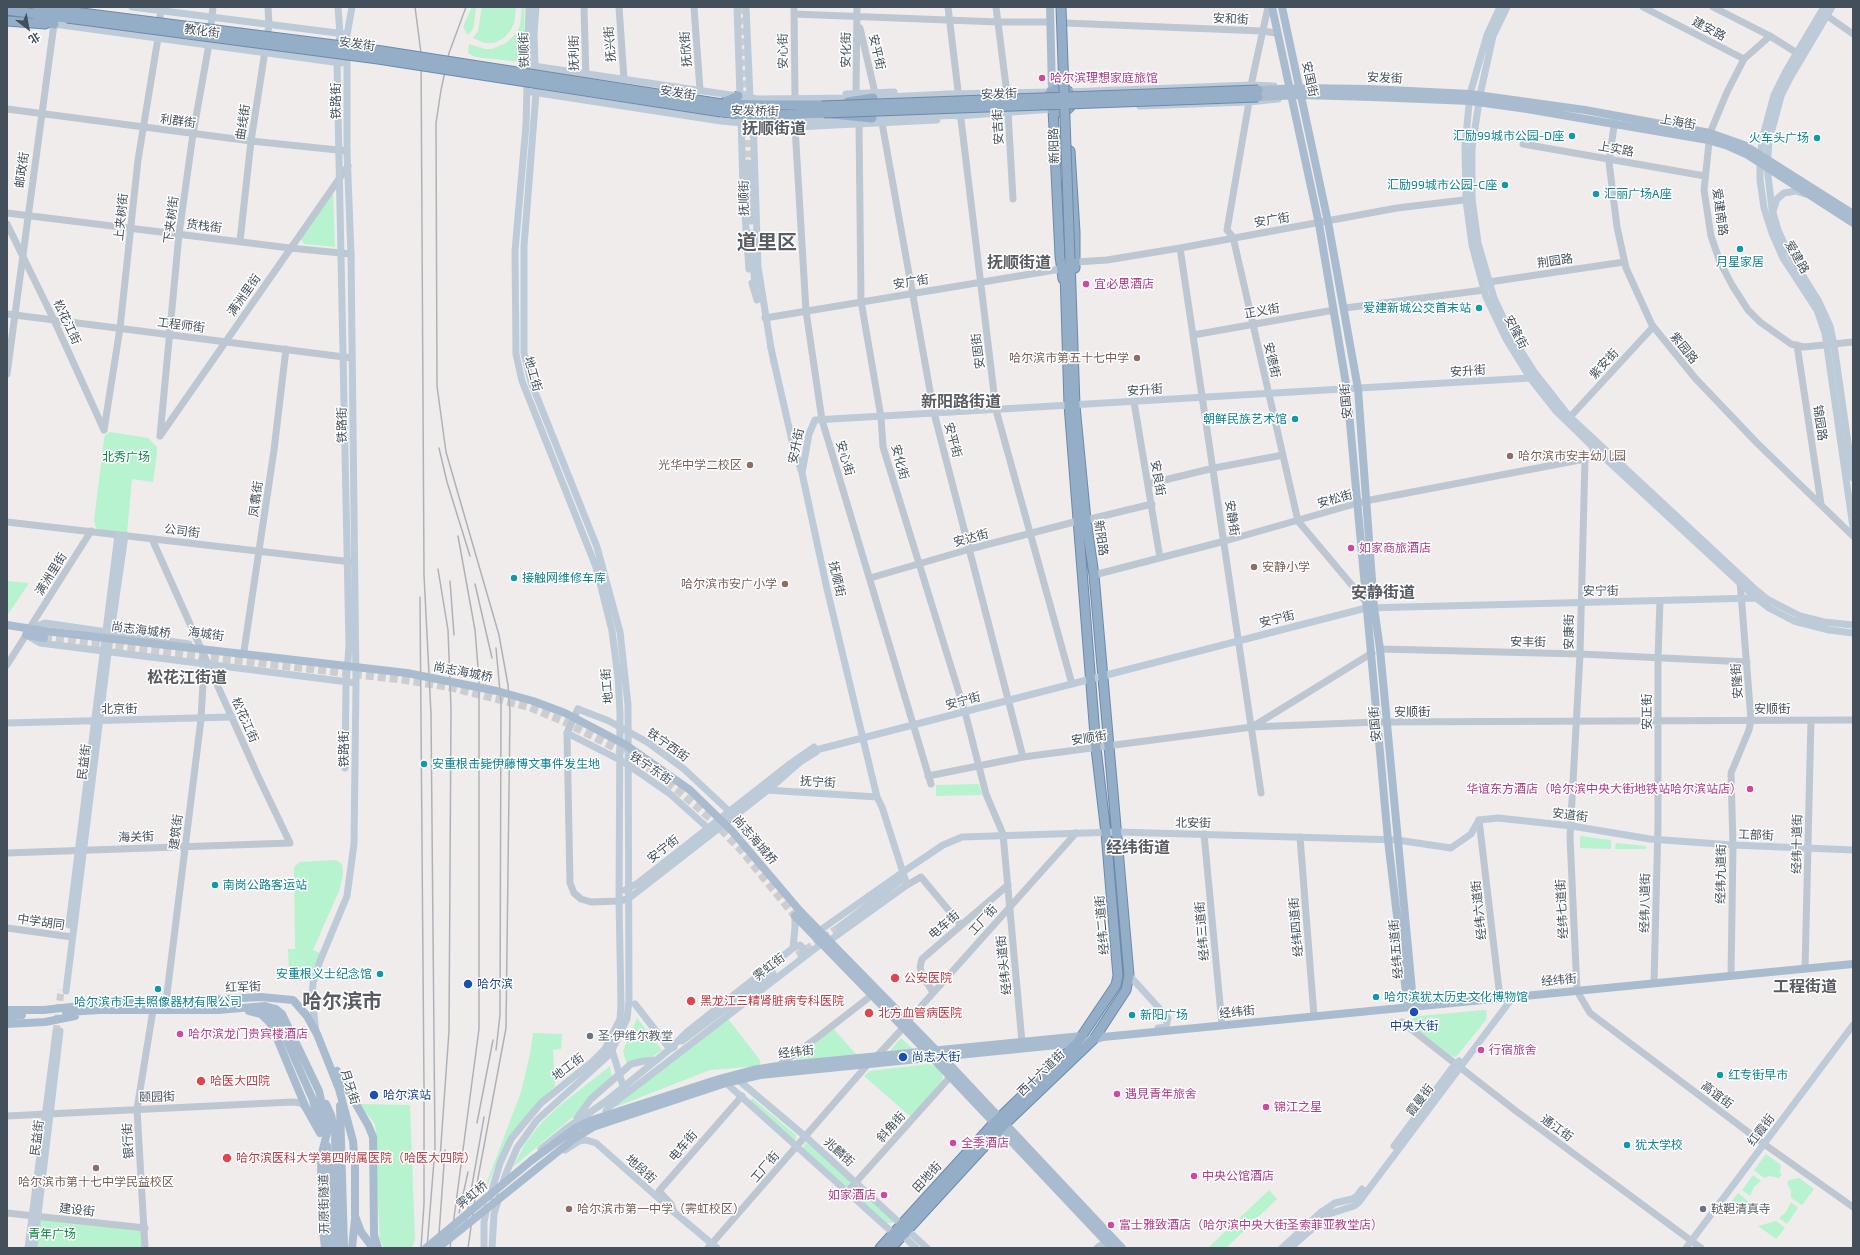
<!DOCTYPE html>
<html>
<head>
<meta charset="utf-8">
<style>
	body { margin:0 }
	#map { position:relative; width:1860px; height:1255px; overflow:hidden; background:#f0ecec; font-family:"Exo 2","Noto Sans SC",sans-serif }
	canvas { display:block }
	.frame { position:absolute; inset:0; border:8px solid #43505c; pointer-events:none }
	.north { position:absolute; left:8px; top:8px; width:40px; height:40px; -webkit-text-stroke:3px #fff; paint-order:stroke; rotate:148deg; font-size:11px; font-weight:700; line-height:16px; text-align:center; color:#43505c }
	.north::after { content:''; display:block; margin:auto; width:14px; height:18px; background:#43505c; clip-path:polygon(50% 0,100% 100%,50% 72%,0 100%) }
</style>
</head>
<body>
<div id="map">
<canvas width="1860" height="1255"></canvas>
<div class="frame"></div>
<div class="north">北</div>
</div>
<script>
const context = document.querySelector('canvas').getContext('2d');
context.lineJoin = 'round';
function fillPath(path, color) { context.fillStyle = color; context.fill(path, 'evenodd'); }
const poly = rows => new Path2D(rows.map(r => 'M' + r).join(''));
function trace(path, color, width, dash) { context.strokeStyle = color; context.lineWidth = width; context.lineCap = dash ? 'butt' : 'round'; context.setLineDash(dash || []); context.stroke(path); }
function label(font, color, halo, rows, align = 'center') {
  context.font = font + ' "Exo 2","Noto Sans SC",sans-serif'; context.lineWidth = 3; context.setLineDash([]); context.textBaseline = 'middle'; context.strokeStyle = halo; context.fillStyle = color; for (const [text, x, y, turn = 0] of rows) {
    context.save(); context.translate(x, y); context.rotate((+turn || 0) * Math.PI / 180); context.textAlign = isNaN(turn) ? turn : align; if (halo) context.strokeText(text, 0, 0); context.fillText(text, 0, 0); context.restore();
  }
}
fillPath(poly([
	[472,7,476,7,474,25,473,29,468,35,463,27],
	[482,7,516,7,514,24,510,31,504,38,494,43,485,43,473,38,478,31],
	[522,7,524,7,525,37,522,62,475,57,468,53,469,44,485,49,492,49,506,43,517,33,520,25],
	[333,190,335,247,304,244,300,237],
	[110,432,148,438,157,447,157,452,153,482,132,479,127,533,101,530,96,528,94,521,104,439,105,435],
	[7,581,29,583,9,613,7,613],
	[979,784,982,795,936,796,936,785],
	[1580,836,1611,840,1611,849,1580,848],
	[1616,843,1646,846,1646,849,1615,849],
	[336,860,342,864,343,874,339,891,313,950,320,953,310,976,304,980,298,981,292,977,289,972,288,949,295,949,294,867,300,862],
	[1484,1010,1487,1011,1486,1020,1456,1057,1452,1056,1413,1027,1411,1024,1414,1017,1419,1016],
	[637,1018,662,1050,651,1058,628,1068,623,1051],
	[725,1019,729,1020,760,1060,760,1066,710,1070,613,1108,686,1048],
	[834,1029,854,1052,861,1057,796,1060,796,1058],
	[533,1033,562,1034,561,1049,553,1050,555,1086,538,1103,499,1157,487,1187,484,1190,521,1092,530,1054],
	[901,1038,913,1049,890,1051],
	[928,1064,935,1066,940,1070,943,1076,942,1080,911,1117,864,1076,870,1071],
	[610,1066,612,1078,574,1116,513,1167,526,1142,542,1122,558,1107],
	[752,1098,796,1135,796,1139,794,1140,750,1101],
	[359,1104,410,1105,415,1239,412,1248,384,1248,380,1240,376,1169,377,1144,375,1124],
	[805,1143,807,1143,850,1180,851,1184,848,1187,846,1186,803,1148],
	[1766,1154,1781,1165,1780,1173,1782,1175,1779,1178,1770,1176,1764,1178,1754,1170],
	[1753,1175,1761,1181,1754,1187,1750,1196,1742,1190],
	[1799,1178,1814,1189,1802,1205,1791,1198,1791,1191,1787,1183,1789,1180],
	[856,1188,858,1188,893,1220,893,1223,886,1223,854,1194],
	[1269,1190,1277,1199,1226,1248,1208,1248],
	[1738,1193,1748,1201,1748,1217,1730,1204],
	[1791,1202,1798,1208,1787,1224,1779,1218,1786,1212],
	[43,1219,142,1231,142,1248,36,1248,39,1222],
	[1776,1221,1785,1228,1776,1239,1758,1226]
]), '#b6f3ce');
trace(poly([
	[742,7,746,103],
	[747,119,748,163],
	[797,955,839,927],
	[56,1032,61,990]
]), '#cdcdcf', 7, [7, 3.5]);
trace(poly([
	[44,638,405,680,449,687,529,707,563,721,623,752,661,776,710,818,741,850,795,916]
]), '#cdcdcf', 8, [8, 4]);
const trunk = poly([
	[37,7,66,11],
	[7,10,67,18],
	[38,19,54,24],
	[7,21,45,24],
	'1048 100a12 12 0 1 1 24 0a12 12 0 1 1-24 0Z',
	[725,102,738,96],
	[848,102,873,98],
	[722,104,765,105,830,105],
	[1053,109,1060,256,1063,279],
	[721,112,753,116,824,113,872,118],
	[1070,151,1075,232,1075,268],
	[880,1248,994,1123,1077,1043,1116,985,1118,976,1106,833,1096,748,1069,405,1065,272],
	[891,1248,1005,1124,1094,1039,1126,990,1129,975,1094,575,1086,520,1075,406,1070,259]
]);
trace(trunk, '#6b8aad', 11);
trace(poly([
	[584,7,586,79],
	[619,7,624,79],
	[694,7,700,90],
	[794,7,795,95],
	[948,7,959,99],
	[996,7,1007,94,1013,199],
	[1643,7,1744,59],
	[1713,7,1770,36,1797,53],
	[1823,13,1853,34],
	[794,14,998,22,1050,22],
	[1065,23,1262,31,1276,33],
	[860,28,875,93],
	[1770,36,1744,59,1727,92,1710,133,1704,190,1711,236,1720,262,1732,285,1748,310,1760,322,1791,344,1804,347,1853,342],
	[1251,85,1268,7],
	[856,93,857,7],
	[1249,102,1227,230,1233,237,1298,521,1366,602],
	[7,109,251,141,347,151],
	[960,111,996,410,1072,684],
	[1615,119,1609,162,1617,227,1626,268,1652,325,1695,378,1757,443,1853,536],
	[882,123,934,413,1023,757],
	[859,124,861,301,881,417,883,447,965,712,986,794,1003,834,1022,1042],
	[795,127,806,311,822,420,931,784],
	[1523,144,1705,176],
	[7,213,290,248,351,254],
	[7,224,54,320,104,430],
	[240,241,251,141,265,51,269,25,268,7],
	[1180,248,1261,793],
	[1076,262,1107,260,1180,248,1397,208,1472,199],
	[1489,282,1624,262],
	[1345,308,1484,290],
	[7,314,352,358],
	[765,318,1061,269],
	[1193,335,1334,310],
	[1797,345,1821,504],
	[771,348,774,362],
	[7,374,54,24],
	[1134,402,1160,558],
	[1570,417,1653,327],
	[104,430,120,328,138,160,158,38,161,7],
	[160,436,179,234,193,134,209,44,213,7],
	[160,436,348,166],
	[1598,446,1585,459,1580,654,1570,837,1577,991,1590,1013,1764,1144,1853,1207],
	[1148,484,1214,468,1283,455],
	[1086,520,1152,504],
	[7,522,352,562],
	[1094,575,1225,541,1365,501,1585,459],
	[870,578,970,549,1078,521],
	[29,629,91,531],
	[1380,649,1580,654,1747,662],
	[244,651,274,450,286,349],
	[7,665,26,635],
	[578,709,567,733,570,883,574,893,581,899,591,902,619,901,628,899],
	[1252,727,1372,653],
	[928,776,1023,757,1252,727,1377,722,1853,720],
	[1479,820,1500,998],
	[1204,834,1222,1025],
	[1300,837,1314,1016],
	[7,853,290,843,258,776,152,539],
	[907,885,921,877,961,925],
	[7,928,72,937],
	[1805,969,1811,720],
	[1731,976,1733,846,1731,773,1749,730,1751,720,1740,581],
	[1654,983,1658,823,1658,658,1660,601],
	[933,992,922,975,920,967,922,959,1008,885],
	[166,1002,201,719,204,665,202,659],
	[908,1021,1076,833],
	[1402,1022,1516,1111,1701,1248],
	[878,1055,903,1028],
	[778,1066,818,1037,872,995],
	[7,1116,292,1102,301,1103,306,1108],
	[848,1191,950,1077],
	[674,1212,671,1204,659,1191,742,1096],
	[7,1213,145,1228],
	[145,1248,137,1109,153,1010],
	[708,1248,869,1063],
	[1097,1248,1110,1239]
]), '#bcc7d1', 7);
trace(poly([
	[132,7,345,34],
	[338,7,340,34,337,62,349,646,346,685,345,768],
	[737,7,740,96],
	[746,7,750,98],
	[1500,7,1487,35,1470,94,1465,146,1466,200,1472,245,1486,297,1506,339,1530,378,1556,411,1595,449,1756,598,1769,608,1794,621,1829,630,1853,633],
	[1507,7,1493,36,1480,95,1472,148,1472,199,1478,243,1494,298,1511,335,1535,373,1568,415,1756,590,1767,599,1800,616,1824,622,1853,625],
	[1824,7,1786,71,1774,95,1762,140,1760,162,1760,180,1764,208,1772,233,1783,258,1817,310,1825,333,1853,527],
	[1832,7,1790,78,1781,96,1769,141,1767,167,1772,209,1778,230,1788,252,1818,300,1830,326,1834,345,1853,478],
	[54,24,341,63],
	[533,66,758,99,854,98],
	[532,92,721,121,753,124,853,119],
	[1068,92,1251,85,1274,86],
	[846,94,894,92],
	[868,98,948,94,1052,92],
	[1140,106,1249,102,1278,99],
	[957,116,1053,109],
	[741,119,743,188,749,269],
	[753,119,758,267,771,348],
	[867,119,961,115],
	[795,127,937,120],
	[748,163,751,221],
	[1773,211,1777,199,1784,193,1796,191,1805,194],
	[751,233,755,287],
	[752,283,757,300],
	[774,362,793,445,802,473,827,589,877,797,882,807,907,885,829,941],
	[802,473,809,434,815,420,1530,378],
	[29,629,45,623,189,644],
	[28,636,40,643,356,683],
	[578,709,609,721,647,742,684,769,731,813],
	[7,723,232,717],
	[567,733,624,762,669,793,710,830],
	[816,750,1366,608,1756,598],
	[766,790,877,797],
	[625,890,638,883,791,763,814,747],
	[628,899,768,790,800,762,816,752],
	[69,925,118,535],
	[839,927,904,878],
	[819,931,903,872,943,845,962,837,1117,832,1397,840,1451,848,1471,834,1479,820,1498,818,1572,826,1650,839,1733,845,1853,850],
	[793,948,800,945,805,950,801,958],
	[1129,975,1168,1018,1166,1027,1158,1028],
	[66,991,108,653,125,535],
	[635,1004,670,1049,674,1047],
	[316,1032,312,998,313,983,320,961,347,896,354,844,356,683,351,254,347,151,347,35,352,7],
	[682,1041,773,973],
	[612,1050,623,1086],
	[736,1078,806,1137,927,1248],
	[726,1083,893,1233,902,1235,916,1248],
	[611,1114,606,1111,609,1107,821,944],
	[577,1118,591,1099,631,1064,644,1061,656,1060],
	[1394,1146,1452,1068,1459,1061],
	[541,1149,567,1128,605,1102,670,1049,687,1032,793,948,795,927,795,916],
	[565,1150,579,1141,586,1140,596,1143,674,1212,717,1248],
	[502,1185,507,1171,517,1148,537,1120,610,1054,627,1019,629,1000,628,705,620,632,597,547,531,382,524,353,524,246,536,93,534,34,536,7],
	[490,1197,500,1163,511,1139,541,1103,592,1062,605,1049,620,1019,621,1004,619,901,620,713,618,677,612,631,596,567,522,381,516,354,515,251,526,125,529,7],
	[28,1248,56,1032],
	[34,1248,60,1031],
	[484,1248,484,1222,487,1207],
	[492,1248,494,1214,499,1197],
	[1282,1248,1320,1213,1335,1203,1352,1199,1357,1196,1362,1189],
	[1290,1248,1329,1214,1354,1206,1359,1202,1513,997],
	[1686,1248,1853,1025]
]), '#bdcad8', 7);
trace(poly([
	[1050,7,1052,92],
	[1272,7,1319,224,1347,390,1388,840,1407,1001,1409,1007],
	[1282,7,1328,222,1358,389,1374,607,1380,649,1413,1001,1409,1007],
	[1258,90,1300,88,1369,89,1470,94,1585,110,1710,133,1744,145,1853,214],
	[1258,97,1301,95,1372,97,1470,101,1527,109,1708,140,1728,146,1746,154,1853,223],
	[7,625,45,631],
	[26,635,44,638],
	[800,911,936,1050,1122,1248],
	[795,916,926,1051,1112,1248],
	[7,1010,44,1010,98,1004,166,1002,261,997,293,1000,307,1016,317,1034,339,1089,353,1141,355,1163,355,1216,361,1232,373,1248],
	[249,1011,261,1014,271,1024,306,1108,320,1133],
	[66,1012,100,1010,218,1010,265,1006,276,1009,282,1014,319,1091,325,1118,327,1133,321,1157,322,1220,325,1248],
	[260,1012,272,1015,278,1021,313,1100,319,1128],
	[7,1016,22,1015],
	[7,1024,45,1022,75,1016],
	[337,1071,368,1125,373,1137,374,1235,378,1248],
	[326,1104,331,1115,335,1132,337,1248],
	[340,1106,344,1247],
	[327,1146,330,1248],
	[532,1160,577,1127,592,1120,719,1079,753,1070,778,1066,1082,1036],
	[540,1166,575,1138,593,1127,726,1083,760,1075,1077,1043,1103,1037,1853,964],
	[352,1248,355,1219]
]), '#a9bccf', 8);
trace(trunk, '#94aec8', 9);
trace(poly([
	[415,7,421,53,424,575,431,714,435,1148,427,1248],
	[466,7,449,53,441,90,436,123,437,386,446,452,499,635,508,685,510,712,506,1028,478,1178,468,1248],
	[439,448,447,482,470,556],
	[438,569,448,630,451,709,449,1031,440,1158],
	[450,581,454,635],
	[475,584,492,658],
	[420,597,424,1087,424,1204,421,1248],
	[496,648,501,702,500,1015,496,1050],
	[477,1123,493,1040],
	[459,1213,468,1172],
	[464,1231,484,1117],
	[438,1248,445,1150],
	[450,1248,479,1029,479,680,475,630,458,536]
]), '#aeb2b8', 1.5);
const trunkBridge = poly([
	[1061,7,1070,259],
	[66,11,382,51,722,104],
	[67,18,378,59,721,112],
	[822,106,1258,90],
	[824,113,1258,97]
]);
trace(trunkBridge, '#6b8aad', 11, []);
trace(poly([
	[45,631,407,673,497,691,533,701,565,713,626,745,690,790,733,832,800,911],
	[426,1248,532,1160],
	[438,1248,540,1166]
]), '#a9bccf', 8);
trace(trunkBridge, '#94aec8', 9);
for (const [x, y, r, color] of [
	[1042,78,4,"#d1479c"],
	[1572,136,4,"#0f9aa8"],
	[1817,138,4,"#0f9aa8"],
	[1505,185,4,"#0f9aa8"],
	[1596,194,4,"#0f9aa8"],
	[1740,249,4,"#0f9aa8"],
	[1086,284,4,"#d1479c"],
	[1479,308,4,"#0f9aa8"],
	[1137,358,4,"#8d6e63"],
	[1295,419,4,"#0f9aa8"],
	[1510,456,4,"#8d6e63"],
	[750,465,4,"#8d6e63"],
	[1351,548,4,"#d1479c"],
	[1254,567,4,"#8d6e63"],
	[514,578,4,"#0f9aa8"],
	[785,584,4,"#8d6e63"],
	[424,764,4,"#0f9aa8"],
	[1750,789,4,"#d1479c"],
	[215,885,4,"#0f9aa8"],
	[380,974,4,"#0f9aa8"],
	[895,978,5,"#e0444e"],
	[468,984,5,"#1a4fb4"],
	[158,989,4,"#0f9aa8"],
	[1376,997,4,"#0f9aa8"],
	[691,1001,5,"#e0444e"],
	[1414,1012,5,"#1a4fb4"],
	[869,1013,5,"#e0444e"],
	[1132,1015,4,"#0f9aa8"],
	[180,1034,4,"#d1479c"],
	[590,1036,4,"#6b7280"],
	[1481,1050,4,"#d1479c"],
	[903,1057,5,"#1a4fb4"],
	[1720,1075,4,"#0f9aa8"],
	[201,1081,5,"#e0444e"],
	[1117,1094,4,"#d1479c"],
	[374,1095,5,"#1a4fb4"],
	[1266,1107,4,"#d1479c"],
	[953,1143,4,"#d1479c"],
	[1627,1145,4,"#0f9aa8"],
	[227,1158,5,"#e0444e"],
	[96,1168,4,"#8d6e63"],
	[1194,1176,4,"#d1479c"],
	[884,1195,4,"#d1479c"],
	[569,1209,4,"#8d6e63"],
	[1703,1209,4,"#6b7280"],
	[1111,1225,4,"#d1479c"]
]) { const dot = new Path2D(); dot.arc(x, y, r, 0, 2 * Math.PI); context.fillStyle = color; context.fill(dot); trace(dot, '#fff', 1.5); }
label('12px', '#43505c', '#fff', [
	["安和街",1231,19,2],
	["建安路",1709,29,28],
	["教化街",202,31,7],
	["安发街",357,44,8],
	["抚兴街",610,44,-94],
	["抚欣街",686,49,-94],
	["铁顺街",524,50,-92],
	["安化街",846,50,-89],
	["安心街",783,51,-91],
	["安平街",877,52,77],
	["抚利街",574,53,-91],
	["安发街",1385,78,2],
	["安国街",1310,79,78],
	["安发街",678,93,9],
	["安发街",999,94,-2],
	["铁路街",336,101,-90],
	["安发桥街",755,111,1],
	["利群街",178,121,7],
	["曲线街",243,122,-81],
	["上海街",1678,122,10],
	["安吉街",998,127,-93],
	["新阳路",1054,146,-92],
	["上实路",1616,149,10],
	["邮政街",22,170,-82],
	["抚顺街",744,198,-91],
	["爱建南路",1720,212,82],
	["上夹树街",121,217,-84],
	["下夹树街",171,220,-83],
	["安广街",1272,220,-9],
	["货栈街",204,226,7],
	["爱建路",1797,257,60],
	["荆园路",1555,261,-8],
	["安广街",911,282,-9],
	["满洲里街",244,295,-55],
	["正义街",1262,311,-10],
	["松花江街",67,322,65],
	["工程师街",181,325,7],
	["安隆街",1516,332,62],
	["紫园路",1684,348,51],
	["安固街",978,351,-97],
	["安德街",1272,360,77],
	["紫安街",1604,364,-47],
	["安升街",1468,371,-4],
	["地工街",533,374,74],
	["安升街",1145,390,-4],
	["安国街",1346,401,-95],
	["锦园路",1820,423,82],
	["铁路街",342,425,-91],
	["安平街",953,440,75],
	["安升街",796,446,-78],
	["安心街",845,458,73],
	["安化街",900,462,75],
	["安良街",1158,478,80],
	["凤翥街",256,499,-82],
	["安松街",1335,499,-16],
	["安静街",1232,518,82],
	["公司街",182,531,7],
	["安达街",971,538,-15],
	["新阳路",1101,538,82],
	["满洲里街",51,574,-58],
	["抚顺街",837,579,77],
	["安宁街",1601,591,-1],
	["安宁街",1277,619,-14],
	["尚志海城桥",141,630,7],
	["安康街",1569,632,-89],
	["海城街",206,634,8],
	["安丰街",1528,642,1],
	["尚志海城桥",463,672,11],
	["安隆街",1737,681,-94],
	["地工街",607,686,-95],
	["安宁街",963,701,-15],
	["北京街",119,709],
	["安顺街",1772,709],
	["安顺街",1412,712],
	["安正街",1647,712,-90],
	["松花江街",245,720,66],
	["安国街",1375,724,-95],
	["安顺街",1089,738,-8],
	["铁宁西街",668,745,35],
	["铁路街",344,749,-90],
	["民益街",84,762,-83],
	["铁宁东街",651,768,34],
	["抚宁街",818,782,3],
	["安道街",1570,815,7],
	["北安街",1193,823,1],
	["建筑街",176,832,-83],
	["工部街",1756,835,2],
	["海关街",136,837,-2],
	["尚志海城桥",755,840,49],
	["经纬十道街",1797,844,-89],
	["安宁街",663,849,-38],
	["经纬九道街",1721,874,-89],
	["经纬八道街",1645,903,-89],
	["经纬七道街",1562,909,-93],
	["经纬六道街",1479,910,-96],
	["工厂街",983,920,-48],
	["中学胡同",41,922,8],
	["电车街",944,925,-41],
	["经纬二道街",1102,925,-95],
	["经纬四道街",1296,927,-95],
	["经纬三道街",1202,931,-95],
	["经纬五道街",1396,949,-95],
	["经纬头道街",1004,965,-96],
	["霁虹街",769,967,-38],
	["经纬街",1559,980,-5],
	["红军街",243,987,-2],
	["经纬街",1237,1012,-6],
	["经纬街",796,1052,-6],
	["地工街",568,1067,-37],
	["西十六道街",1041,1073,-44],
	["月牙街",350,1087,72],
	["高谊街",1717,1095,37],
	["颐园街",157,1097,-2],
	["霞曼街",1420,1100,-53],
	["斜角街",891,1127,-48],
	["通江街",1557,1128,36],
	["红霞街",1761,1130,-53],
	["民益街",37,1138,-83],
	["银行街",128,1141,-93],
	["电车街",683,1146,-49],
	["兆麟街",839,1152,42],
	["工厂街",765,1167,-49],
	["地段街",641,1169,42],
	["田地街",927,1177,-47],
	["霁虹桥",472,1195,-40],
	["开原街隧道",324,1204,-91],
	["建设街",77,1210,6]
]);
label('12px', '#b23c85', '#fff', [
	["哈尔滨理想家庭旅馆",1050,78],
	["宜必思酒店",1094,284],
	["如家商旅酒店",1359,548],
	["华谊东方酒店（哈尔滨中央大街地铁站哈尔滨站店）",1742,789,"right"],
	["哈尔滨龙门贵宾楼酒店",188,1034],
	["行宿旅舍",1489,1050],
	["遇見青年旅舍",1125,1094],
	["锦江之星",1274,1107],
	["全季酒店",961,1143],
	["中央公馆酒店",1202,1176],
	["如家酒店",876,1195,"right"],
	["富士雅致酒店（哈尔滨中央大街圣索菲亚教堂店）",1119,1225]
], 'left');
label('12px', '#0d838f', '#fff', [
	["汇励99城市公园-D座",1564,136,"right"],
	["火车头广场",1809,138,"right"],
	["汇励99城市公园-C座",1497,185,"right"],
	["汇丽广场A座",1604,194],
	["月星家居",1740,262,"center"],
	["爱建新城公交首末站",1471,308,"right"],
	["朝鲜民族艺术馆",1287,419,"right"],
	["接触网维修车库",522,578],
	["安重根击毙伊藤博文事件发生地",432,764],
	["南岗公路客运站",223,885],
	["安重根义士纪念馆",372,974,"right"],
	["哈尔滨犹太历史文化博物馆",1384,997],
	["哈尔滨市汇丰照像器材有限公司",158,1002,"center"],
	["新阳广场",1140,1015],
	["红专街早市",1728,1075],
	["犹太学校",1635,1145]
], 'left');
label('12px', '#785e54', '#fff', [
	["哈尔滨市第五十七中学",1129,358],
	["哈尔滨市安丰幼儿园",1518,456,"left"],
	["光华中学二校区",742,465],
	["安静小学",1262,567,"left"],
	["哈尔滨市安广小学",777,584],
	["哈尔滨市第十七中学民益校区",96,1182,"center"],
	["哈尔滨市第一中学（霁虹校区）",577,1209,"left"]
], 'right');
label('12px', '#0e8449', '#fff', [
	["北秀广场",126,457],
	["青年广场",52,1234]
]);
label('12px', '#be3a42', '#fff', [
	["公安医院",904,978],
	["黑龙江三精肾脏病专科医院",700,1001],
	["北方血管病医院",878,1013],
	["哈医大四院",210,1081],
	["哈尔滨医科大学第四附属医院（哈医大四院）",236,1158]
], 'left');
label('12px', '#164399', '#fff', [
	["哈尔滨",477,984],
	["中央大街",1414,1026,"center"],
	["尚志大街",912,1057],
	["哈尔滨站",383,1095]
], 'left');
label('12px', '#5b616d', '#fff', [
	["圣·伊维尔教堂",598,1036],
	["鞑靼清真寺",1711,1209]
], 'left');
label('bold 16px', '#595d63', '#fff', [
	["抚顺街道",774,129],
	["抚顺街道",1019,263],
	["新阳路街道",961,402],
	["安静街道",1383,593],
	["松花江街道",187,678],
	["经纬街道",1138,848],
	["工程街道",1805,987]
]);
label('bold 20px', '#595d63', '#fff', [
	["道里区",767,242],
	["哈尔滨市",342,1001]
]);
</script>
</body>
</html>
